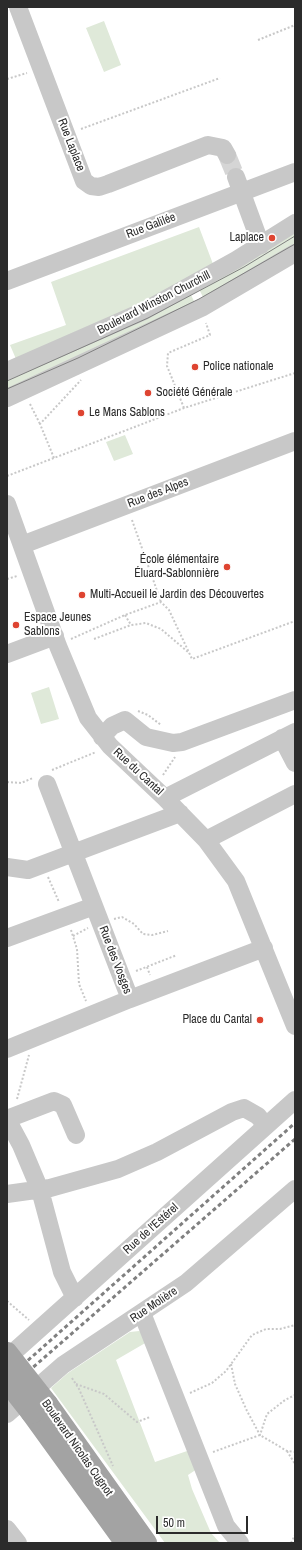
<!DOCTYPE html>
<html>
<head>
<meta charset="utf-8">
<style>
	body { margin:0 }
	#map { position:relative; width:302px; height:1550px; overflow:hidden; background:#fff; font-family:"Archivo Narrow",sans-serif }
	canvas { display:block }
	.frame { position:absolute; inset:0; border:8px solid #2b2b2b; pointer-events:none }
	.scale { position:absolute; left:156px; top:1516px; width:92px; height:18px; box-sizing:border-box; border:2px solid #2b2b2b; border-top:0; padding-left:5px; font-size:12px; line-height:14px; white-space:nowrap; color:#2b2b2b; -webkit-text-stroke:3px #fff; paint-order:stroke }
</style>
</head>
<body>
<div id="map">
<canvas width="302" height="1550"></canvas>
<div class="frame"></div>
<div class="scale">50 m</div>
</div>
<script>
const context = document.querySelector('canvas').getContext('2d');
context.lineJoin = 'round';
function fillPath(path, color) { context.fillStyle = color; context.fill(path, 'evenodd'); }
const poly = rows => new Path2D(rows.map(r => 'M' + r).join(''));
function trace(path, color, width, dash) { context.strokeStyle = color; context.lineWidth = width; context.lineCap = dash ? 'butt' : 'round'; context.setLineDash(dash || []); context.stroke(path); }
function label(font, color, halo, rows, align = 'center') {
  context.font = font + ' "Archivo Narrow",sans-serif'; context.lineWidth = 4; context.setLineDash([]); context.textBaseline = 'middle'; context.strokeStyle = halo; context.fillStyle = color; for (const [text, x, y, turn = 0] of rows) {
    context.save(); context.translate(x, y); context.rotate((+turn || 0) * Math.PI / 180); context.textAlign = isNaN(turn) ? turn : align; if (halo) context.strokeText(text, 0, 0); context.fillText(text, 0, 0); context.restore();
  }
}
fillPath(poly([
	[104,21,121,65,104,72,86,28],
	[199,227,213,264,140,304,16,359,10,345,66,325,51,282],
	[295,229,295,247,205,301,198,287],
	[189,291,196,305,7,394,7,376],
	[125,435,133,454,114,461,106,442],
	[49,687,59,719,41,724,31,693],
	[139,1331,144,1333,147,1342,116,1360,155,1462,190,1450,197,1469,188,1475,192,1489,211,1533,220,1543,165,1543,51,1388,68,1373,130,1332]
]), '#dfe9d9');
trace(poly([
	[227,155,236,177]
]), '#d5d5d5', 18, [18, 9]);
trace(poly([
	[258,40,295,25],
	[7,79,27,73],
	[81,129,220,78],
	[30,404,40,424],
	[184,408,167,366,168,353,210,335,206,323],
	[54,458,40,424,81,380],
	[7,476,184,408,295,373],
	[132,520,161,602],
	[7,579,17,576],
	[125,615,131,625],
	[71,639,125,615,161,602,169,610,192,659,295,621],
	[94,639,131,625,146,623,161,629,188,652],
	[138,711,148,715,161,725],
	[52,770,96,752],
	[163,775,175,757],
	[7,782,21,783,33,778],
	[48,877,59,902],
	[114,919,122,917,134,924,143,934,152,935,168,931],
	[71,930,77,949,79,984,86,1001],
	[73,936,88,928],
	[147,967,150,975],
	[136,971,177,955],
	[17,1099,29,1055],
	[7,1301,29,1320],
	[231,1364,235,1384,247,1411,260,1435,267,1414,285,1400,295,1395],
	[72,1378,79,1389,113,1466],
	[76,1384,104,1394,137,1422,150,1417],
	[190,1393,212,1383,226,1371,252,1335,266,1329,280,1329,295,1325],
	[287,1451,295,1464],
	[213,1452,260,1435,287,1451,295,1452],
	[291,1543,295,1535]
]), '#c8c8c8', 2, [2, 2]);
trace(poly([
	[18,7,84,181,91,186,99,187,108,184,208,145,223,148,227,155],
	[236,177,261,245],
	[7,281,295,172],
	[7,371,144,311,236,260,295,223],
	[7,398,203,307,295,253],
	[7,504,58,646,88,718,110,746,165,798,206,840,236,881,295,1026],
	[22,545,295,441],
	[7,654,55,636],
	[102,737,112,726,125,720,146,737,173,743,182,742,295,700],
	[282,738,295,763],
	[47,784,130,999,264,948],
	[165,798,295,732],
	[206,840,295,794],
	[7,867,28,870,180,813],
	[7,938,94,906],
	[7,1049,130,999],
	[7,1194,50,1188,118,1169,157,1152,232,1112,244,1108,258,1116,266,1126],
	[75,1298,62,1272,40,1190,21,1145,7,1119,54,1101,63,1105,76,1135],
	[142,1313,226,1526,240,1543],
	[7,1358,295,1100],
	[7,1414,63,1365,186,1283,295,1189],
	[7,1529,18,1543]
]), '#c8c8c8', 18);
trace(poly([
	[47,1404,146,1543],
	[32,1413,126,1543]
]), '#a3a3a3', 22);
trace(poly([
	[7,381,148,318,244,267,295,236],
	[7,389,78,358,199,299,295,244]
]), '#808080', 1);
trace(poly([
	[7,1379,295,1123],
	[7,1390,295,1139]
]), '#808080', 3, [4, 3]);
trace(poly([
	[7,1353,47,1404],
	[7,1381,32,1413]
]), '#a3a3a3', 22);
for (const [x, y, r, color] of [
	[272,238,4,"#de4431"],
	[195,367,4,"#de4431"],
	[148,393,4,"#de4431"],
	[81,413,4,"#de4431"],
	[227,567,4,"#de4431"],
	[82,595,4,"#de4431"],
	[16,625,4,"#de4431"],
	[260,1020,4,"#de4431"]
]) { const dot = new Path2D(); dot.arc(x, y, r, 0, 2 * Math.PI); context.fillStyle = color; context.fill(dot); trace(dot, '#fff', 1.5); }
label('12px', '#2b2b2b', '#fff', [
	["Rue Laplace",71,145,69],
	["Rue Galilée",151,226,-21],
	["Boulevard Winston Churchill",154,303,-27],
	["Rue des Alpes",158,493,-21],
	["Rue du Cantal",138,772,43],
	["Rue des Vosges",115,960,69],
	["Rue de l'Estérel",151,1229,-42],
	["Rue Molière",154,1305,-34],
	["Boulevard Nicolas Cugnot",77,1448,55]
]);
label('12px', '#2b2b2b', '#fff', [
	["Laplace",264,238,"right"],
	["Police nationale",203,367],
	["Société Générale",156,393],
	["Le Mans Sablons",89,413],
	["École élémentaire",219,560,"right"],
	["Éluard-Sablonnière",219,574,"right"],
	["Multi-Accueil le Jardin des Découvertes",90,595],
	["Espace Jeunes",24,618],
	["Sablons",24,632],
	["Place du Cantal",252,1020,"right"]
], 'left');
</script>
</body>
</html>
